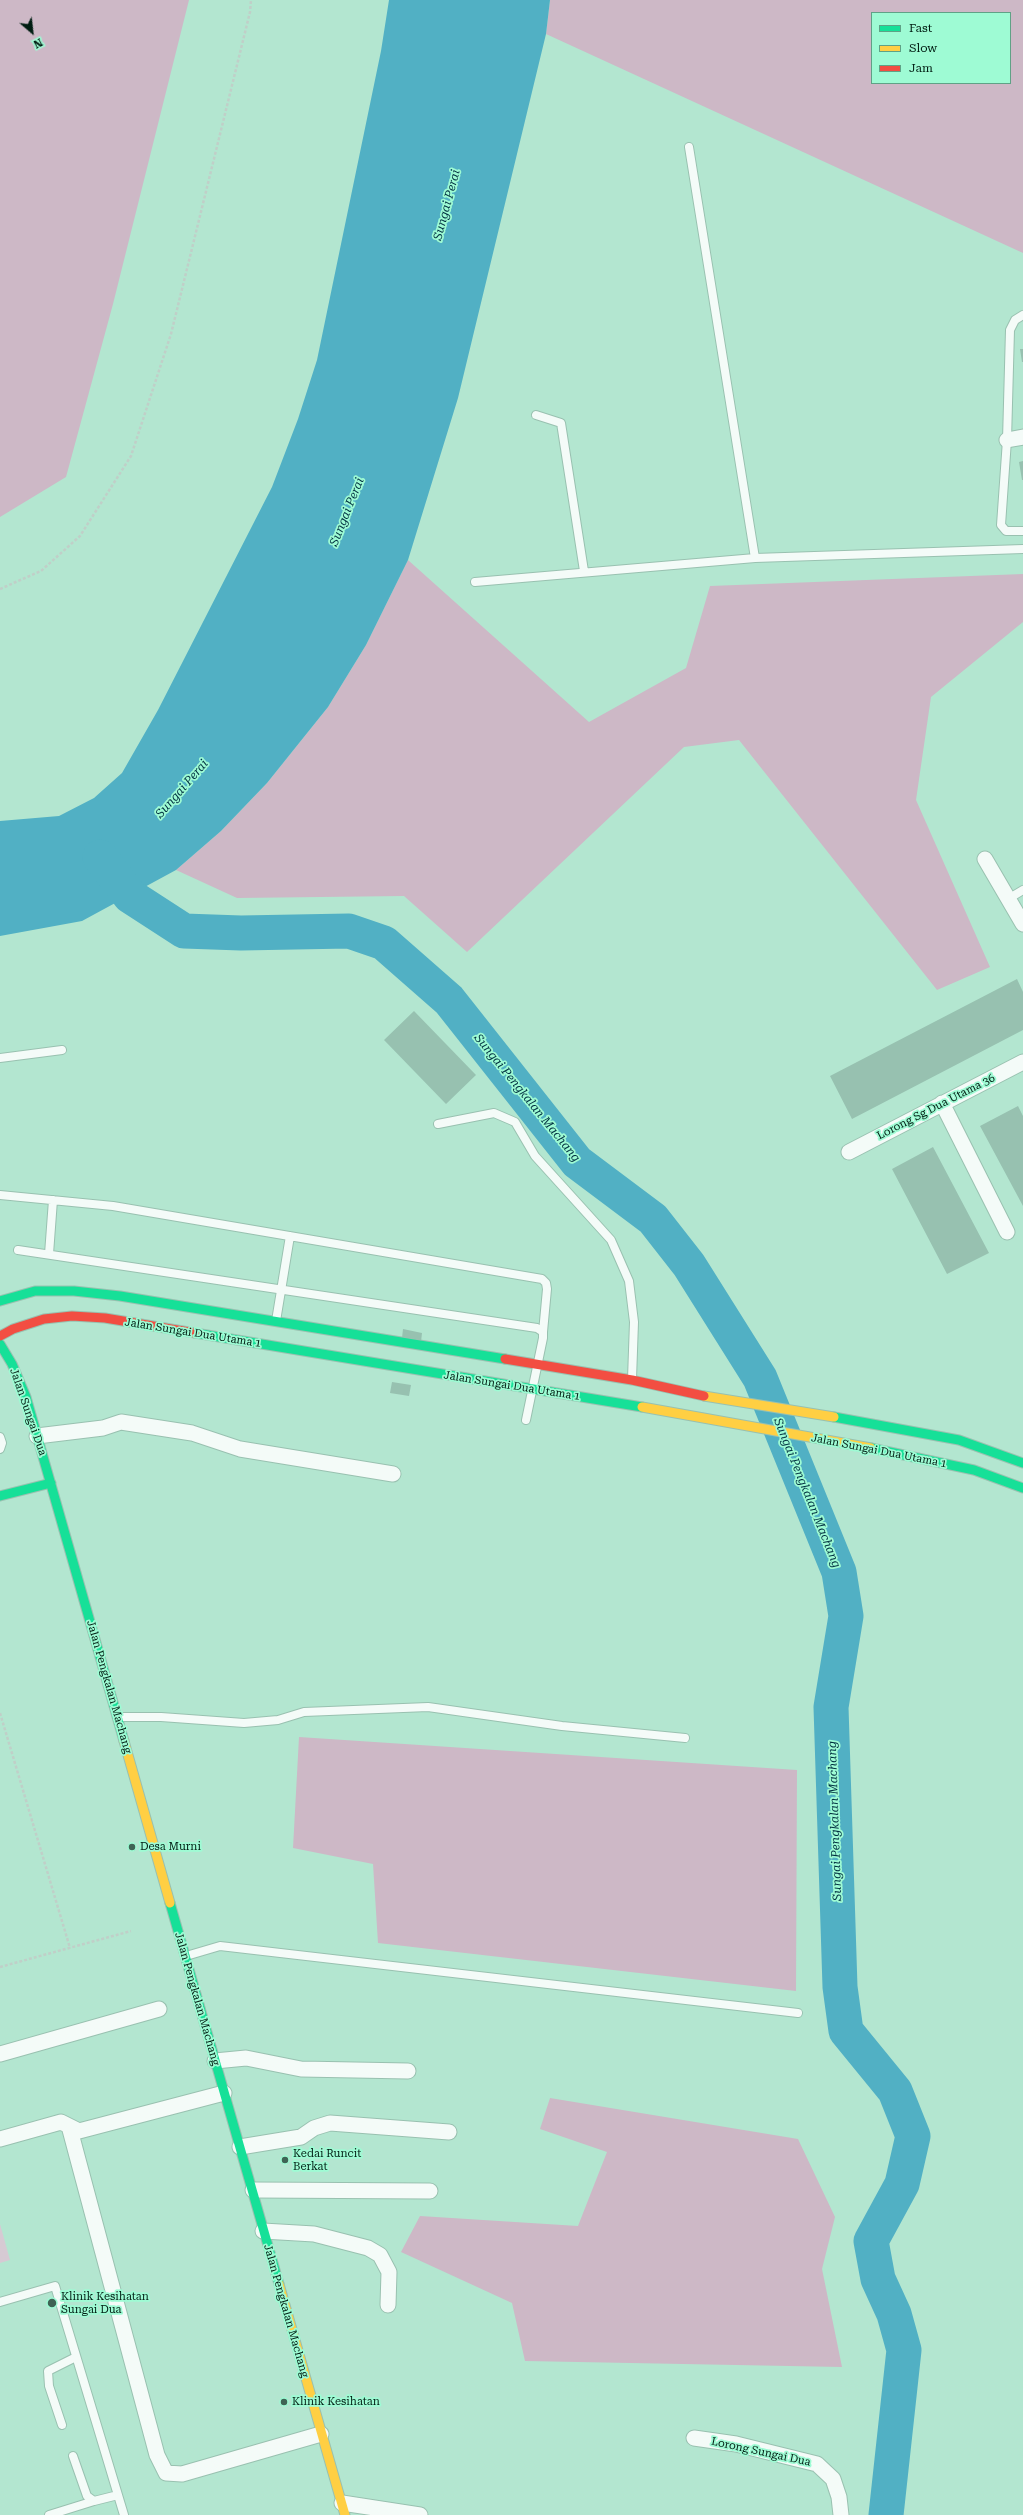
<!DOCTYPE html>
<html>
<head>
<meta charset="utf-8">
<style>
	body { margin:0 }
	#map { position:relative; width:1023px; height:2515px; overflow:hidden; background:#b3e6d0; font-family:"Roboto Serif",serif }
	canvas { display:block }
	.legend { position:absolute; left:871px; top:12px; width:140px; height:72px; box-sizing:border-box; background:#9efbd4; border:1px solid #5fa286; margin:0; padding:5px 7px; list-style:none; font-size:12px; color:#001d12 }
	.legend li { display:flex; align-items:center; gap:8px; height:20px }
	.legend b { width:20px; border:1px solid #5fa286 }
	.north { position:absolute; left:12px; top:12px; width:40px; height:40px; -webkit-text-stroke:3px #9efbd4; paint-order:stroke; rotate:152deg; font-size:11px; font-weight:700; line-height:16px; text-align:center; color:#001d12 }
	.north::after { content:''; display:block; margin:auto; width:14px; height:18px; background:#001d12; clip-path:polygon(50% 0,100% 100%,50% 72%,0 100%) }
</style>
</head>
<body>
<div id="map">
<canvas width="1023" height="2515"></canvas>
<ul class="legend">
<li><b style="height:5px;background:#16e098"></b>Fast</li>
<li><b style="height:5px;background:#ffcf43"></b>Slow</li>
<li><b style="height:5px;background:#f24e42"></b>Jam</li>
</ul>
<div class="north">N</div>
</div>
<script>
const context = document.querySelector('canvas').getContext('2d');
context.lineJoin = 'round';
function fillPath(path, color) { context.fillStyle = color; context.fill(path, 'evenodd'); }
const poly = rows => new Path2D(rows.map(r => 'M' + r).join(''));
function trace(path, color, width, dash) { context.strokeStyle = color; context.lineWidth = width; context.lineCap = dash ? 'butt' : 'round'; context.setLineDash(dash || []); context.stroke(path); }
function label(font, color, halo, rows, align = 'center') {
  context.font = font + ' "Roboto Serif",serif'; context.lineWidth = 3.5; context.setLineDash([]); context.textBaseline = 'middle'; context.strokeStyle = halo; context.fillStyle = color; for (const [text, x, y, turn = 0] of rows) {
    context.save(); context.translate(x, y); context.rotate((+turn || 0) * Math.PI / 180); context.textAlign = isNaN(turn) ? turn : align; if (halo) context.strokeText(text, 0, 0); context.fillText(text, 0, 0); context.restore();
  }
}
fillPath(poly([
	[0,2224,10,2260,0,2263]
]), '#d6cad3');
fillPath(poly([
	[0,0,189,0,113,304,66,477,0,517],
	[550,0,1023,0,1023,253,546,34],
	[872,13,1010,13,1010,83,872,83],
	[408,560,589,722,686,668,710,586,1023,574,1023,622,931,697,916,800,990,967,937,990,739,740,684,747,467,952,404,896,237,898,176,870,221,831,267,783,328,707,366,645],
	[299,1737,797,1770,796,1991,378,1943,373,1864,293,1848],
	[550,2098,798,2139,835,2217,822,2269,842,2367,525,2361,512,2303,401,2252,420,2216,578,2226,607,2152,540,2129]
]), '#cdb8c6');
fillPath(poly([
	[389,0,550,0,546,34,458,398,408,560,366,645,328,707,267,783,221,831,176,870,82,921,0,936,0,821,59,816,94,798,122,773,158,710,272,487,298,419,317,360,381,51]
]), '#51b0c4');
trace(poly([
	[100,857,130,896,184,931,241,933,349,931,384,943,449,1000,577,1162,653,1219,689,1265,760,1378,839,1572,846,1616,831,1707,840,1987,846,2031,895,2091,913,2136,902,2184,871,2241,878,2279,894,2314,904,2350,886,2515]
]), '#51b0c4', 35);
fillPath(poly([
	[1020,349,1023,349,1023,362,1022,362],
	[1023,461,1023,480,1022,480,1019,462],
	[1017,979,1023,992,1023,1030,852,1119,830,1076],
	[414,1011,476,1075,446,1104,384,1040],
	[1018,1106,1023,1116,1023,1206,980,1126],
	[933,1147,989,1253,947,1274,892,1169],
	[403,1329,422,1333,421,1342,402,1338],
	[392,1382,411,1385,409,1396,390,1393]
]), '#97c1b0');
const lane = poly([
	[689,147,755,558],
	[1023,315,1015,320,1010,330,1007,440,1001,525,1006,531,1023,531],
	[536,415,561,423,584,571],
	[475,582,755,558,1023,549],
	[1008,899,1023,890],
	[0,1058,62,1050],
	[438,1124,494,1113,515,1122,535,1156,611,1240,629,1281,634,1322,632,1379],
	[0,1195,113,1206,542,1279,546,1283,547,1289,543,1332],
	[18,1250,537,1328,543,1332,543,1338,526,1420],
	[49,1254,53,1200],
	[276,1321,290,1236],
	[0,1437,2,1443,0,1449],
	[118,1717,161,1717,244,1723,278,1720,304,1712,428,1707,562,1726,685,1738],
	[186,1956,220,1946,798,2013],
	[0,2302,55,2286,124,2515],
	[62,2425,49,2386,48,2371,76,2357],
	[73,2456,87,2496,94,2501,118,2495],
	[49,2515,94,2501]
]);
const street = poly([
	[1007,440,1023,437],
	[985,859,1023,924],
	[942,1103,1007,1232],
	[849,1152,1023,1062],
	[37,1436,103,1428,121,1422,192,1433,240,1449,393,1474],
	[0,2054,159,2009],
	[215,2061,246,2058,301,2069,408,2071],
	[69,2126,157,2455,166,2473,182,2474,321,2434],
	[0,2139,61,2122,79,2131,224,2093],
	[240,2147,301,2137,314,2128,330,2123,449,2132],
	[253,2190,430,2191],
	[263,2231,314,2234,368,2248,380,2255,389,2272,388,2305],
	[694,2438,736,2444,817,2464,833,2479,839,2497,841,2515],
	[342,2503,420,2515]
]);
const fast = poly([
	[0,1301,35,1291,74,1291,120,1296,505,1359],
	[195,1333,642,1407],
	[0,1344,12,1364,26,1397,124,1741],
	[834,1417,959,1440,1023,1463],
	[871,1448,974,1470,1023,1488],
	[0,1496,51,1483],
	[170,1903,279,2284]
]);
const slow = poly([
	[704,1396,834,1417],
	[642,1407,871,1448],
	[124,1741,170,1903],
	[279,2284,345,2515]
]);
const jam = poly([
	[0,1336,13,1329,44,1319,72,1316,105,1318,195,1333],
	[505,1359,632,1380,704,1396]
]);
trace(lane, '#99c1b0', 10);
trace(street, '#99c1b0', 17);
trace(fast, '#99c1b0', 11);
trace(slow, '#99c1b0', 11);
trace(jam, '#99c1b0', 11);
trace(poly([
	[0,589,41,571,80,536,131,456,171,334,250,12,251,0],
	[0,1713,70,1948],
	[0,1967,131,1931]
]), '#c0cfc8', 2.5, [3, 2]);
trace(lane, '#f4fbf8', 8);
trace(street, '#f4fbf8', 15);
trace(fast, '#16e098', 9);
trace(slow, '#ffcf43', 9);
trace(jam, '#f24e42', 9);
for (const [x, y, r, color] of [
	[132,1847,4,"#3f6354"],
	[285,2160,4,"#3f6354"],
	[52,2303,5,"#3f6354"],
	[284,2402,4,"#3f6354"]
]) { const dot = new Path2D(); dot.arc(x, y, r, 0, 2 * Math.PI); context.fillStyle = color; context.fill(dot); trace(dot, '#9efbd4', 1.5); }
label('11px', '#001d12', '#9efbd4', [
	["Lorong Sg Dua Utama 36",936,1107,-27],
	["Jalan Sungai Dua Utama 1",193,1333,9],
	["Jalan Sungai Dua Utama 1",512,1386,9],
	["Jalan Sungai Dua",28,1412,71],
	["Jalan Sungai Dua Utama 1",879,1451,11],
	["Jalan Pengkalan Machang",109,1687,74],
	["Jalan Pengkalan Machang",197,1999,74],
	["Jalan Pengkalan Machang",286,2311,74],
	["Lorong Sungai Dua",761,2452,12]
]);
label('11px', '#001d12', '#9efbd4', [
	["Desa Murni",140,1847],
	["Kedai Runcit",293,2154],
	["Berkat",293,2167],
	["Klinik Kesihatan",61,2297],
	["Sungai Dua",61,2310],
	["Klinik Kesihatan",292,2402]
], 'left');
label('italic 12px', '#003040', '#9efbd4', [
	["Sungai Perai",447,205,-75],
	["Sungai Perai",347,512,-68],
	["Sungai Perai",182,789,-49],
	["Sungai Pengkalan Machang",527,1098,51],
	["Sungai Pengkalan Machang",807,1493,68],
	["Sungai Pengkalan Machang",835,1821,-92]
]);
</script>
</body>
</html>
